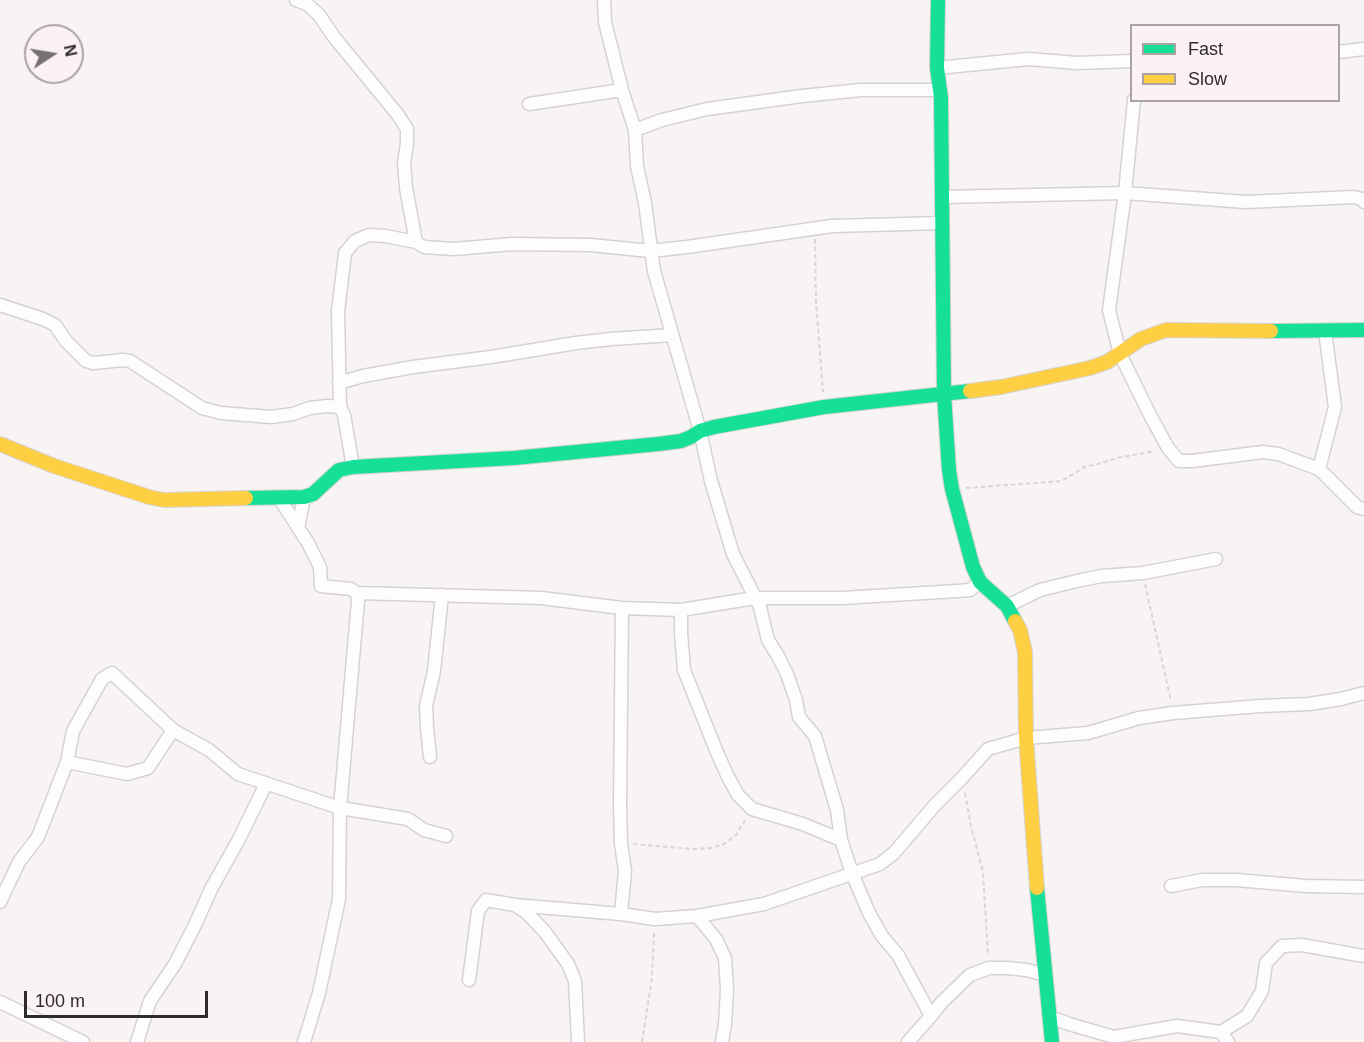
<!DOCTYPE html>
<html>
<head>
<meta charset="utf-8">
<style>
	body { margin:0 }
	#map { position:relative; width:1364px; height:1042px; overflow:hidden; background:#f9f4f4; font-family:Arial,sans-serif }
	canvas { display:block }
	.legend { position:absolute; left:1130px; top:24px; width:210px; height:78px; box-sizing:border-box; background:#fcf1f3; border:2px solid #aaa2a3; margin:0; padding:8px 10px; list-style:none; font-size:18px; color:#2f2b2c }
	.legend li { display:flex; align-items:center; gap:12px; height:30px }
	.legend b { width:30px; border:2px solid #aaa2a3 }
	.north { position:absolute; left:24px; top:24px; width:60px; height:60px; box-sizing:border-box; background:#fcf1f3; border:2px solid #aaa2a3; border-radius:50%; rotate:78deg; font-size:16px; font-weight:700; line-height:24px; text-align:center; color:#2f2b2c }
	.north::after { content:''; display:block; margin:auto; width:21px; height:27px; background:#767172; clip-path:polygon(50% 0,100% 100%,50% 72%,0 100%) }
	.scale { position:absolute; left:24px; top:991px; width:184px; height:27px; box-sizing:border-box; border:3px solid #2f2b2c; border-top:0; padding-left:8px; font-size:18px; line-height:21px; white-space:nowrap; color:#2f2b2c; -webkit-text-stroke:4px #fcf1f3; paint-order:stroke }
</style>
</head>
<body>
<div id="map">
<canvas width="1364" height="1042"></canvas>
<ul class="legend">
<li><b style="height:8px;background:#16e098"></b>Fast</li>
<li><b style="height:8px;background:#ffcf43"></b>Slow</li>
</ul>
<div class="north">N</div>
<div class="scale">100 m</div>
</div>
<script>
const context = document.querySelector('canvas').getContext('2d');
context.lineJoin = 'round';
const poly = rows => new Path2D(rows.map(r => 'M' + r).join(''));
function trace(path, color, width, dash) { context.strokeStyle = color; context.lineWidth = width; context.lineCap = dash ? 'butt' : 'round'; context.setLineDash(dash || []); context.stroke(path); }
const street = poly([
	[296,0,307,4,319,15,334,37,398,115,407,129,407,144,404,162,406,188,416,242],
	[604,0,605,22,622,90,635,130,637,166,645,203,654,271,700,431,711,481,733,554,760,607,768,640,778,656,787,674,796,700,799,717,815,736,837,810,841,840],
	[1338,52,1364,49],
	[937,68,1028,59,1077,63,1132,61],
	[1134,100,1125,193,1109,310,1120,354,1150,415,1168,448,1179,461,1192,461,1263,452,1278,454,1319,469,1357,507,1364,509],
	[529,104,622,90],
	[635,130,662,120,707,109,802,96,861,90,940,90],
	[942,197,1125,193,1246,202,1354,197,1362,199,1364,202],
	[0,305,43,319,55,325,66,341,86,361,93,363,123,360,130,361,202,408,221,413,271,417,293,414,310,408,328,406,340,407,344,415,353,467],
	[339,383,363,376,413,367,491,357,576,343,611,339,672,335],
	[340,407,338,311,345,253,355,241,369,235,385,236,416,242,424,247,454,249,512,244,591,245,650,251,687,247,832,226,942,223],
	[1319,469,1335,407,1325,331],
	[279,498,308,543,320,567,321,586,351,589,357,593,358,601,340,808,339,899,319,993,304,1042],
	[298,528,304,497],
	[357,593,541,598,622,608,681,610,681,633,684,670,716,750,728,777,738,795,752,809,803,824,841,840,852,873,869,913,882,936,898,955,931,1016],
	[1007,606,1040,590,1081,580,1102,576,1143,573,1216,559],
	[681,610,755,598,842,598,957,591,970,590,980,582],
	[430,757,427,728,426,706,434,671,442,595],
	[67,762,127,774,148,768,173,730],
	[1171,886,1202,880,1236,880,1306,886,1364,887],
	[0,902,19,862,38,837,67,762,73,731,102,679,112,673,173,730,209,750,238,774,340,808,408,819,424,830,446,836],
	[515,905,621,914,655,919,697,916,764,904,880,864,894,853,935,805,962,778,988,749,1026,738,1088,733,1139,718,1173,713,1260,706,1309,704,1341,699,1364,693],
	[621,914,625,871,621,844,620,804,622,608],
	[697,916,716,939,725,958,727,989,725,1024,722,1042],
	[469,980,478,911,486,900,515,905,527,913,545,932,568,964,575,981,578,1042],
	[0,1002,83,1042],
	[1050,1017,1069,1024,1114,1037,1177,1026,1221,1032,1247,1016,1262,991,1266,963,1282,946,1302,945,1364,956],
	[1221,1032,1228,1042],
	[137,1042,150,1001,175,964,195,925,211,889,238,841,266,784],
	[908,1042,931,1016,942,1002,970,975,989,968,1007,968,1027,970,1045,975]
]);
const fast = poly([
	[938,0,937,68,941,98,944,394,949,470,952,489,973,567,980,582,1007,606,1015,621],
	[1271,331,1364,330],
	[246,498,304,497,313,494,339,470,353,467,514,458,658,444,681,441,691,437,700,431,714,427,824,407,970,391],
	[1037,888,1052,1042]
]);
const slow = poly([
	[970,391,1001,387,1090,368,1107,362,1141,339,1166,330,1271,331],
	[0,444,54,466,149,497,164,500,246,498],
	[1015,621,1020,630,1025,652,1026,738,1037,888]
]);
trace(street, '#d6d2d2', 15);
trace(fast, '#d6d2d2', 16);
trace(slow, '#d6d2d2', 16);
trace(poly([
	[815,239,816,303,823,392],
	[966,488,1062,481,1086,466,1095,465,1117,458,1155,451],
	[1145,584,1171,701],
	[965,793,971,826,983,872,988,956],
	[633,844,693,849,711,848,724,844,736,835,746,819],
	[642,1042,652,978,654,932]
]), '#d7d5d5', 2, [4.5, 3]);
trace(street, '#fefdfd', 12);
trace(fast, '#16e098', 14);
trace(slow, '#ffcf43', 14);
</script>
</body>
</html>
